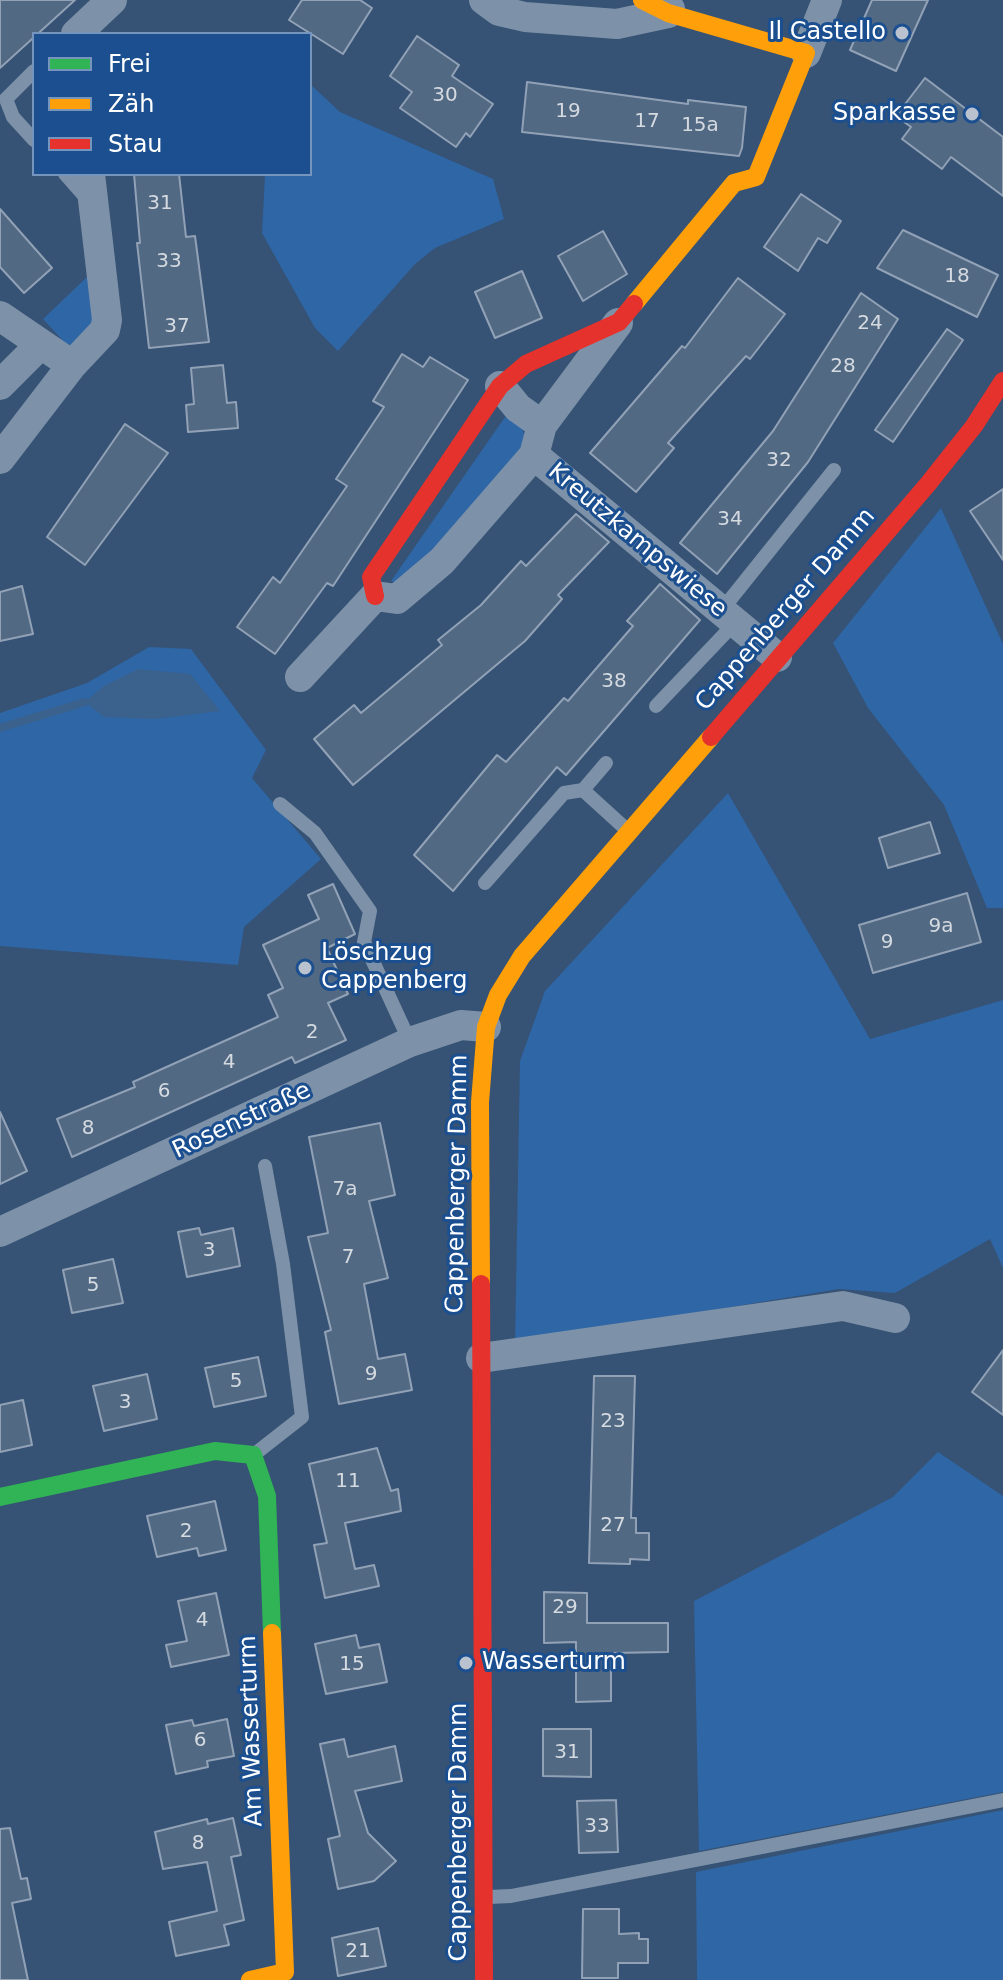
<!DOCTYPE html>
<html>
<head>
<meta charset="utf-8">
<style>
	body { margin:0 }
	#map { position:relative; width:1003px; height:1980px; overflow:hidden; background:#365274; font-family:"DejaVu Sans",sans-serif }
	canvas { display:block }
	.legend { position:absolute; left:32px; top:32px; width:280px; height:144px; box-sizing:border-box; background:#1b4f8f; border:2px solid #7695bc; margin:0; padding:10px 14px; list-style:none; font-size:24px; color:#fff }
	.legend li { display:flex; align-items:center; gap:16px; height:40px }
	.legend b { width:40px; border:2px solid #7695bc }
</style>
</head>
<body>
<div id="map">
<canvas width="1003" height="1980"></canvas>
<ul class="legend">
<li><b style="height:10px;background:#30b455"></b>Frei</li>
<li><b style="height:10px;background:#ff9f0a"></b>Zäh</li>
<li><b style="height:10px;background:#e5322d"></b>Stau</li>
</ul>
</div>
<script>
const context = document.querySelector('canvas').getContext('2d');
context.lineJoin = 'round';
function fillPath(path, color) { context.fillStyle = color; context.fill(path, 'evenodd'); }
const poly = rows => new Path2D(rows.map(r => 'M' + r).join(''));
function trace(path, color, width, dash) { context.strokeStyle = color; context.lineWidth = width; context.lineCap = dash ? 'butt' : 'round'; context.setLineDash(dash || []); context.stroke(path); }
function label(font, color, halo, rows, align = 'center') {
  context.font = font + ' "DejaVu Sans",sans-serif'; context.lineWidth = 6; context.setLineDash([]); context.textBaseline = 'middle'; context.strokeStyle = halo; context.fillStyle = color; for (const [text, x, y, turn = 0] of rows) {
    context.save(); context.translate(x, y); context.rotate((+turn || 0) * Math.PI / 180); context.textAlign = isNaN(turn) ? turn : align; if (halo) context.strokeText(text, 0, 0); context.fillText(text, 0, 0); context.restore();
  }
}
fillPath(poly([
	[310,84,340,112,493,179,504,219,435,248,415,264,338,351,315,328,262,233,265,174,310,174],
	[88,276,99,325,74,347,65,343,43,319],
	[505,417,522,425,526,443,433,556,396,583,391,581],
	[941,508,1003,644,1003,908,987,908,944,805,868,708,833,643],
	[149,647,191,649,266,750,252,778,321,859,244,927,238,965,0,946,0,713,87,683],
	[728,793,870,1039,1003,1000,1003,1268,990,1239,895,1293,839,1289,515,1343,520,1061,545,991],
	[938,1452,1003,1496,1003,1792,699,1851,694,1601,893,1497],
	[1003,1810,1003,1980,697,1980,696,1872]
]), '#2f66a5');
fillPath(poly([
	[138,669,190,674,220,711,155,719,104,717,85,702,104,686]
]), '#3b618d');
trace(poly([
	[0,728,85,702]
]), '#3b618d', 8);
const building = poly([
	[0,0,75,0,0,68,0,0],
	[302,0,360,0,372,8,343,54,289,20,302,0],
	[872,0,928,0,896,71,850,50,872,0],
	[417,36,459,65,452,76,493,104,470,137,466,133,456,147,400,108,412,92,390,76,417,36],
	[925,78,1003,137,1003,196,951,157,942,169,902,139,911,127,896,116,925,78],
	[527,82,688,104,688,100,746,107,742,148,739,156,522,132,527,82],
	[134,174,179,174,186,237,195,236,209,342,149,348,137,243,140,243,134,174],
	[801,194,841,221,827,243,818,238,798,271,764,247,801,194],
	[0,209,52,268,24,293,0,267,0,209],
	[903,230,998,275,977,317,877,268,903,230],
	[603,231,627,274,583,301,558,256,603,231],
	[522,271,542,318,495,338,475,292,522,271],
	[738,278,785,314,750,359,746,356,668,443,674,448,636,492,590,453,682,346,685,348,738,278],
	[861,293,898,319,808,462,717,574,680,543,773,431,861,293],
	[947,329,963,340,893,442,875,430,947,329],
	[402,354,423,367,430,357,468,380,333,586,327,583,275,654,237,627,273,577,280,583,347,486,336,479,384,407,373,401,402,354],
	[223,365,227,403,236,402,238,428,188,432,186,405,194,404,191,368,223,365],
	[125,424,168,453,85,565,47,537,125,424],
	[1003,489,1003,560,970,511,1003,489],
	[576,514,609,542,558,595,562,599,525,641,353,785,314,739,354,705,361,713,442,645,438,640,481,605,521,561,526,566,576,514],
	[660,584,700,620,566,775,557,767,453,891,414,855,497,755,506,762,564,698,568,701,633,626,627,621,660,584],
	[22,586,33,634,0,641,0,592,22,586],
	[930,822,940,853,888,868,879,838,930,822],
	[333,884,355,934,327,948,348,994,328,1003,346,1040,295,1063,292,1057,72,1157,57,1119,135,1087,133,1082,278,1017,268,995,283,988,263,945,319,919,308,895,333,884],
	[967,893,981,942,873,973,859,925,967,893],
	[0,1112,27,1171,0,1184,0,1112],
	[380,1123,395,1195,369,1201,388,1278,364,1284,378,1359,405,1354,412,1390,339,1404,325,1332,331,1330,308,1237,328,1233,309,1137,380,1123],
	[199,1228,201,1235,233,1228,240,1266,187,1277,178,1232,199,1228],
	[113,1259,123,1303,72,1313,63,1270,113,1259],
	[1003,1350,1003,1415,972,1392,1003,1350],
	[258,1357,266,1396,214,1407,205,1368,258,1357],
	[147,1374,157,1419,104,1431,93,1386,147,1374],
	[594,1376,635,1376,631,1518,636,1518,636,1533,649,1533,649,1560,630,1559,630,1564,589,1563,594,1376],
	[23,1400,32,1445,0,1452,0,1405,23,1400],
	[377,1448,391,1491,398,1489,401,1511,345,1523,355,1569,374,1565,379,1586,325,1598,314,1545,327,1543,309,1464,377,1448],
	[215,1501,226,1550,199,1556,197,1548,157,1557,147,1516,215,1501],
	[544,1592,587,1593,587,1623,668,1623,668,1652,611,1653,611,1701,576,1702,576,1642,544,1643,544,1592],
	[216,1593,229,1655,171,1667,166,1645,187,1641,178,1601,216,1593],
	[356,1635,359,1648,379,1644,387,1682,326,1694,315,1644,356,1635],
	[227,1719,234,1756,207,1761,208,1767,176,1774,166,1725,192,1720,194,1726,227,1719],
	[543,1729,591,1729,591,1777,543,1776,543,1729],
	[344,1739,348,1757,395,1746,402,1781,355,1791,368,1833,396,1861,374,1881,338,1889,328,1839,340,1836,320,1744,344,1739],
	[616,1800,618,1852,579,1853,577,1801,616,1800],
	[233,1818,241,1855,231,1857,244,1920,224,1925,229,1945,176,1956,169,1922,217,1911,207,1862,163,1869,155,1832,207,1819,208,1824,233,1818],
	[10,1828,21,1879,27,1878,31,1899,12,1903,28,1980,0,1980,0,1829,10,1828],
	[583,1909,619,1909,619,1934,639,1933,639,1939,648,1939,648,1963,618,1963,618,1978,582,1978,583,1909],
	[378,1928,386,1966,338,1976,332,1938,378,1928]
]);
fillPath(building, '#526984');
trace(building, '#92a2b6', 2);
trace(poly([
	[34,71,6,99,13,117,34,140],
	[65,174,87,199],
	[721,611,834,470],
	[656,706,735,623],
	[583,790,606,763],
	[280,804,315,833,370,911,364,942,410,1042],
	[485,883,564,793,583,790,627,830],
	[256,1453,302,1417,283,1264,265,1166],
	[489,1897,511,1896,1003,1800]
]), '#7d92a8', 14);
trace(poly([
	[484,0,499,11,525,17,617,24,668,13,670,9],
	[76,34,112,0],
	[806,53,827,0],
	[0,316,72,365],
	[0,385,41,344],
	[500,386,518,408,542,425],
	[534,455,542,425,618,323],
	[0,459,72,365,105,330,107,320,90,174],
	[300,677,375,596,397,599,442,561,534,455,777,657],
	[0,1232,410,1042,461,1025,486,1027],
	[481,1358,843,1306,895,1318]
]), '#7d92a8', 30);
trace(poly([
	[0,1497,215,1451,253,1455,267,1496,272,1633]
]), '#30b455', 18);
trace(poly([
	[634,304,734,183,756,177,806,53,668,13,642,0],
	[481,1284,480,1102,486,1027,498,995,522,956,711,737],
	[250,1980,285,1972,272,1633]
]), '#ff9f0a', 18);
trace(poly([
	[375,596,371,577,500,386,526,364,619,322,634,304],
	[711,737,928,484,974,426,1003,381],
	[481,1284,484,1980]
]), '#e5322d', 18);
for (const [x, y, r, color] of [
	[902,33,8,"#b9c2ce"],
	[972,114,8,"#b9c2ce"],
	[305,968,8,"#b9c2ce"],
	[466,1663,8,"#b9c2ce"]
]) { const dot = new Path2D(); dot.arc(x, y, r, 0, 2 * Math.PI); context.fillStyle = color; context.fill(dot); trace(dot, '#1b4f8f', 3); }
label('20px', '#d4dae0', null, [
	["30",445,96],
	["19",568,112],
	["17",647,122],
	["15a",700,126],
	["31",160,204],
	["33",169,262],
	["18",957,277],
	["24",870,324],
	["37",177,327],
	["28",843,367],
	["32",779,461],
	["34",730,520],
	["38",614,682],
	["9a",941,927],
	["9",887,943],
	["2",312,1033],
	["4",229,1063],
	["6",164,1092],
	["8",88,1129],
	["7a",345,1190],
	["3",209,1251],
	["7",348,1258],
	["5",93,1286],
	["9",371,1375],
	["5",236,1382],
	["3",125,1403],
	["23",613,1422],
	["11",348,1482],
	["27",613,1526],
	["2",186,1532],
	["29",565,1608],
	["4",202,1621],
	["15",352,1665],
	["6",200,1741],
	["31",567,1753],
	["33",597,1827],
	["8",198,1844],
	["21",358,1952]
]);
label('24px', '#fff', '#1b4f8f', [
	["Il Castello",886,33],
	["Sparkasse",956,114],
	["Löschzug",321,954,"left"],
	["Cappenberg",321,982,"left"],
	["Wasserturm",482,1663,"left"]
], 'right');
label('24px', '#fff', '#1b4f8f', [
	["Kreutzkampswiese",637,541,40],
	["Cappenberger Damm",786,610,-49],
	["Rosenstraße",242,1121,-25],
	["Cappenberger Damm",458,1184,-89],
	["Am Wasserturm",252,1731,-92],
	["Cappenberger Damm",460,1832,-90]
]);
</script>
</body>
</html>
